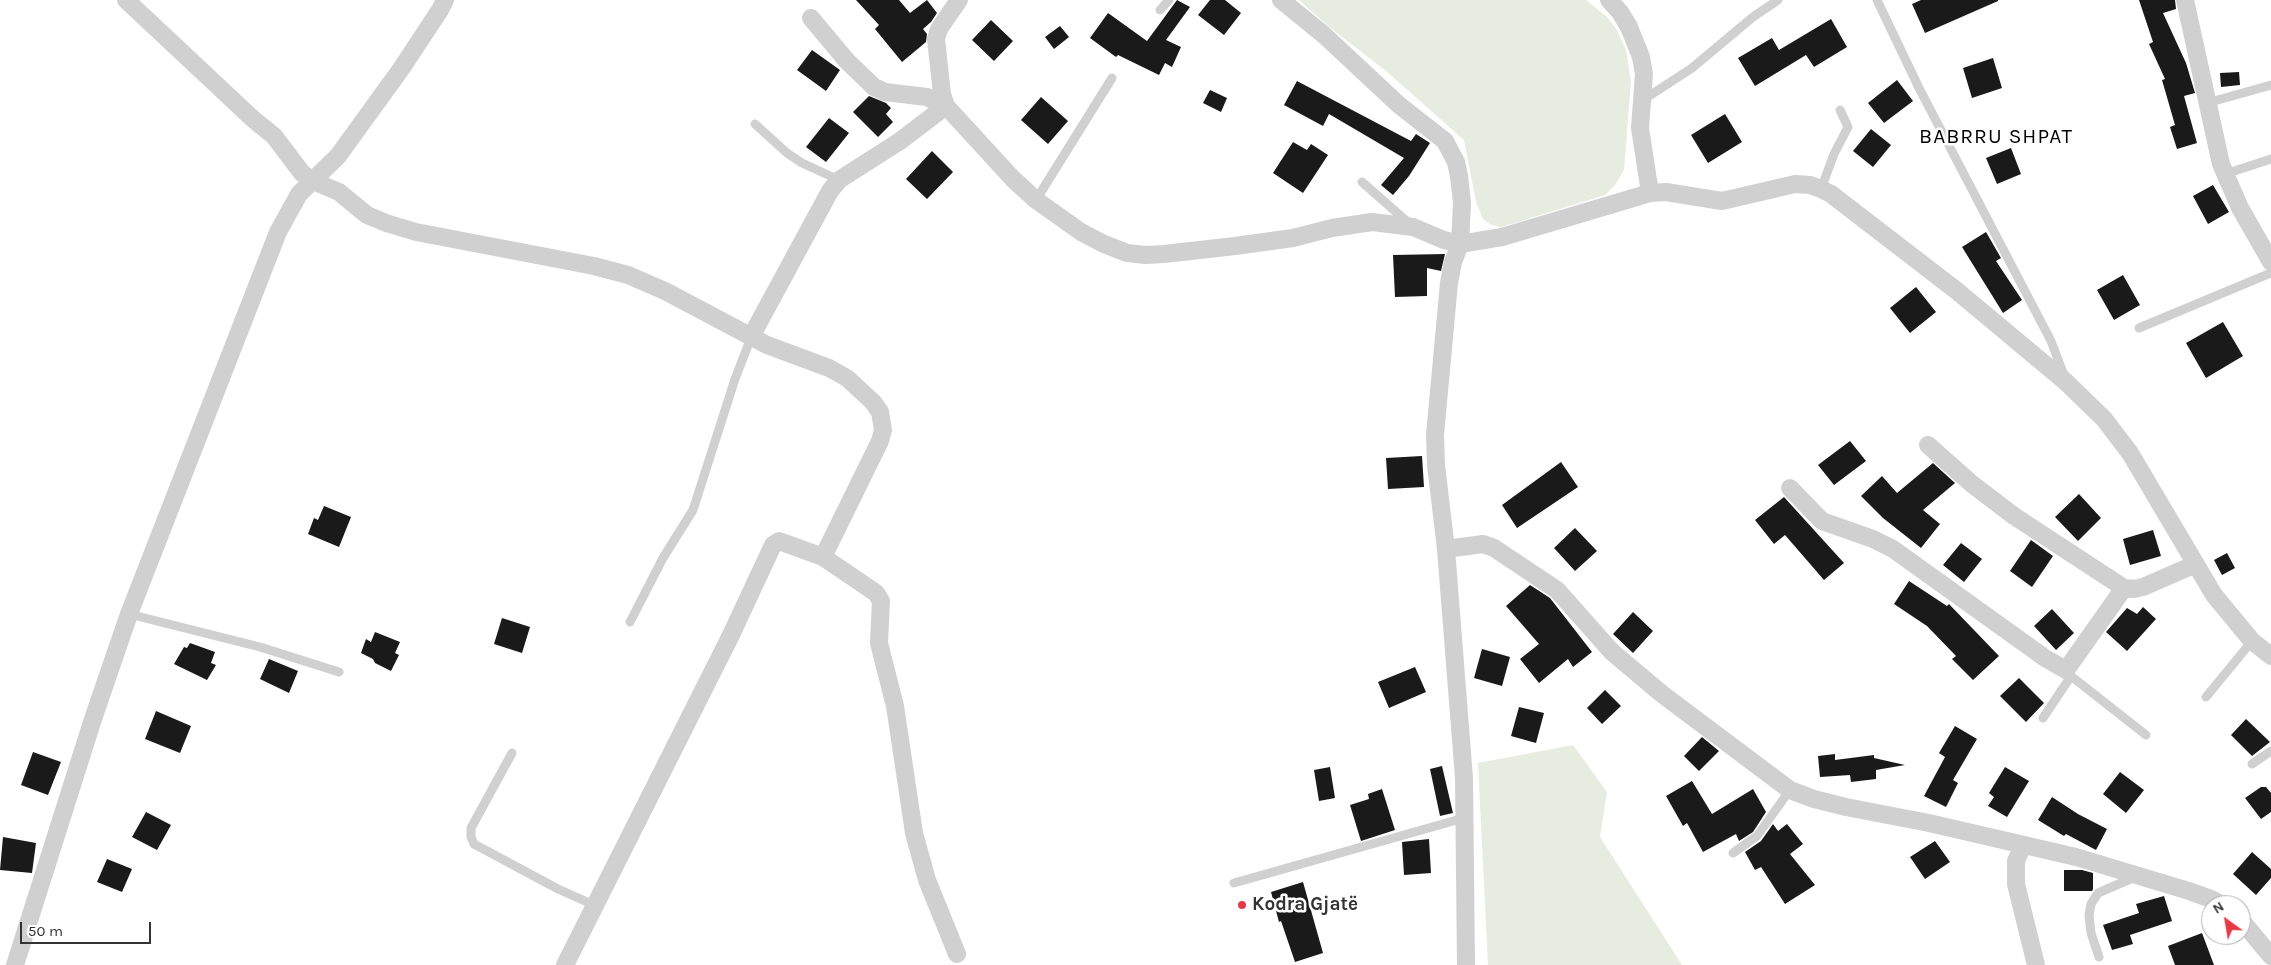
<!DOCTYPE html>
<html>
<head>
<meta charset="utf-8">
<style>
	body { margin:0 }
	#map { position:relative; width:2271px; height:965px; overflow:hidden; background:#fff; font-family:Karla,sans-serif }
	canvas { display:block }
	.north { position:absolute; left:2201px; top:895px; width:50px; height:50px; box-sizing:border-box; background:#fff; border:1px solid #adadad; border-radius:50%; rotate:328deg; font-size:14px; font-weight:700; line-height:20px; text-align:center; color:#333 }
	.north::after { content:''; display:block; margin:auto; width:18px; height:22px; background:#e63946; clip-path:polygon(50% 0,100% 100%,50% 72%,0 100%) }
	.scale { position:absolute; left:20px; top:922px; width:131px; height:22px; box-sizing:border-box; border:2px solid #333; border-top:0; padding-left:6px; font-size:15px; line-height:18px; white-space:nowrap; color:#333; -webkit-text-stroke:4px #fff; paint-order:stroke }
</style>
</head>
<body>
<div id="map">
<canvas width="2271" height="965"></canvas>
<div class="north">N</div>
<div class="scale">50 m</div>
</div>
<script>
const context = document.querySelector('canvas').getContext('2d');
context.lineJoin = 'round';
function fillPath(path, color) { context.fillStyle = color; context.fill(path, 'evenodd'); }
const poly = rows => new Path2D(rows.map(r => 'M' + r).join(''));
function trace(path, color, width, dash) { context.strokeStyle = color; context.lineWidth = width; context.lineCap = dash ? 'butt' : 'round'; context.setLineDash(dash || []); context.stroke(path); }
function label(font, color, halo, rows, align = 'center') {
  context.font = font + ' Karla,sans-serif'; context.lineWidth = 5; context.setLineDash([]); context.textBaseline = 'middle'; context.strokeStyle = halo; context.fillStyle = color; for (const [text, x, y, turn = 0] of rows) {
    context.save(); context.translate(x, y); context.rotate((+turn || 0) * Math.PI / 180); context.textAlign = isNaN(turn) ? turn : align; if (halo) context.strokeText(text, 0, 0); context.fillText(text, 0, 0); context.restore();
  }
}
fillPath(poly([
	[1299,0,1586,0,1607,17,1617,30,1626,50,1631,81,1624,170,1615,185,1605,195,1521,221,1501,227,1491,225,1483,219,1476,202,1464,140,1386,71,1328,26],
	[1573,745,1607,792,1600,837,1682,965,1488,965,1478,763]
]), '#e6ecdf');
fillPath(poly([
	[856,0,899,0,910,13,927,0,937,13,931,22,923,29,927,34,926,42,902,62,875,29,879,25],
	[1177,0,1190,7,1166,40,1181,47,1172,67,1165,63,1159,75,1118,55,1116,57,1090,38,1108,13,1147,41],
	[1210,0,1225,0,1241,13,1224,35,1198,15],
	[1921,0,1998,0,1998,1,1925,33,1912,4],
	[2139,0,2175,0,2176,9,2163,13,2186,63,2195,93,2184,96,2197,143,2177,149,2170,127,2175,125,2162,80,2165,79,2149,44,2153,42],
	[1831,19,1847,47,1814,67,1806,55,1755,86,1738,58,1772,38,1779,50],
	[991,20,1013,41,994,61,972,40],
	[1060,26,1069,37,1054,49,1045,37],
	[812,50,840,70,826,91,797,70],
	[1993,58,2002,88,1972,98,1963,68],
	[2239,72,2240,85,2221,87,2220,73],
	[1897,80,1913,101,1884,123,1868,103],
	[1297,81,1411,141,1416,134,1430,143,1409,176,1393,195,1381,185,1404,158,1329,114,1323,126,1284,105],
	[1210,90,1227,98,1221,112,1203,103],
	[869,96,886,103,891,108,886,114,893,122,878,137,853,112],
	[1041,97,1068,121,1048,144,1021,120],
	[1725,114,1742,142,1708,163,1691,135],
	[829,118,849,133,826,162,806,147],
	[1871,129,1891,145,1873,167,1853,151],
	[1293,142,1307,150,1311,144,1328,155,1303,193,1273,173],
	[2011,148,2021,174,1997,184,1986,158],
	[932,151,953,172,927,199,906,179],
	[2213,185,2229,212,2208,224,2193,196],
	[1986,232,2001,258,1996,261,2022,300,2003,313,1962,247],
	[1445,254,1441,271,1427,268,1427,296,1395,297,1393,255],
	[2123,275,2140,305,2114,320,2097,290],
	[1916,287,1936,312,1910,333,1890,308],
	[2223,322,2243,356,2206,378,2186,343],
	[1850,441,1866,461,1834,485,1818,465],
	[1422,456,1424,487,1388,489,1386,458],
	[1561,462,1578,487,1517,528,1502,505],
	[1933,463,1955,483,1923,510,1940,524,1921,548,1883,518,1861,496,1882,476,1897,493],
	[2079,494,2101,518,2078,541,2055,517],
	[1784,497,1844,563,1824,580,1785,535,1774,544,1755,520],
	[324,506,351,517,339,547,308,534,314,518,318,520],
	[1575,528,1597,551,1575,571,1554,548],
	[2153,530,2161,556,2130,565,2123,539],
	[2031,540,2053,556,2032,587,2010,571],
	[1961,543,1982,559,1964,582,1943,565],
	[2227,553,2235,568,2222,575,2214,560],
	[1909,581,1947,606,1949,604,1999,656,1973,680,1952,659,1956,656,1927,626,1894,604],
	[1530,585,1550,598,1592,652,1573,667,1568,659,1539,683,1520,659,1539,644,1506,606],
	[2143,607,2156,619,2127,651,2106,632,2127,608,2137,614],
	[2052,609,2074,633,2056,650,2034,626],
	[1633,612,1653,631,1633,653,1613,634],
	[502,618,530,627,522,653,494,644],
	[375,632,400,642,395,653,399,655,391,671,375,663,373,659,361,653,366,639,371,642],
	[190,643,215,652,211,663,216,665,207,680,174,664,184,647,187,648],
	[1482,649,1510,657,1502,686,1474,678],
	[269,659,298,671,289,693,260,679],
	[1415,667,1426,692,1389,708,1378,682],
	[2019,678,2044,703,2026,722,2000,696],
	[1605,690,1621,706,1602,724,1587,708],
	[1519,707,1544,713,1536,743,1511,736],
	[156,711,191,726,180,753,145,739],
	[2246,719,2270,742,2252,756,2231,735],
	[1955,726,1977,739,1953,780,1958,783,1946,807,1924,796,1945,757,1939,753],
	[1702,737,1719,751,1699,771,1684,756],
	[33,752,61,762,48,795,21,785],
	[1835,754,1835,760,1874,755,1874,758,1905,765,1876,770,1876,779,1851,782,1850,775,1820,777,1818,756],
	[1442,766,1453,813,1440,816,1430,769],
	[1330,767,1335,798,1319,801,1314,770],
	[2005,767,2029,781,2007,817,1988,806,1994,797,1989,793],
	[2120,772,2144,790,2126,813,2103,794],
	[1692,781,1712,814,1753,789,1766,812,1753,832,1739,841,1736,834,1703,852,1687,823,1683,826,1666,796],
	[2261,787,2266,787,2271,793,2271,812,2261,819,2245,798],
	[1382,789,1395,830,1361,841,1350,805,1369,799,1368,794],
	[2052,797,2078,814,2107,829,2096,850,2066,834,2064,836,2038,820],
	[146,812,171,825,157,850,132,837],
	[1773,824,1778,831,1787,824,1803,844,1790,854,1815,885,1785,904,1761,867,1755,870,1745,852,1761,841],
	[3,837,36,843,32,873,0,870],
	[1429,839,1431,873,1404,875,1402,842],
	[1935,841,1950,862,1925,879,1910,857],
	[2252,852,2271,869,2271,878,2256,895,2233,874],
	[107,859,132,869,122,892,97,882],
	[2064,870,2082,870,2093,873,2093,889,2092,891,2064,891],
	[1303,882,1323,953,1295,962,1281,921,1279,922,1271,892],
	[2164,896,2172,921,2130,935,2133,944,2112,950,2103,925,2139,913,2136,904],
	[2202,933,2214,965,2175,965,2168,946]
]), '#1a1a1a');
trace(poly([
	[1877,0,1919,88,2051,341,2065,378],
	[1160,10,1169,0],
	[1643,100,1692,68,1753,17,1778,0],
	[2207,103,2271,85],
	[755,124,787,153,802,163,839,180],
	[2225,174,2271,159],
	[1362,182,1411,225],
	[1821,189,1834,154,1848,127,1840,110],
	[1036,200,1112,78],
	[2139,328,2271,273],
	[129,614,260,647,339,672],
	[630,622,663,558,693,510,735,379,752,335],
	[2071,676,2146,735],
	[2206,697,2252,641],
	[2043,718,2071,676,2068,673],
	[512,753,471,828,471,837,474,844,558,889,596,906],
	[2252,764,2271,751],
	[1733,853,1757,836,1790,790],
	[1234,883,1464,818],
	[2099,957,2091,933,2089,915,2091,904,2098,893,2135,877]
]), '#d0d0d0', 9);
trace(poly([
	[126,0,253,119,274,136,302,173,313,181,339,192,367,215,386,223,416,232,594,266,628,275,665,291,767,345,829,368,847,378,873,402,880,412,883,430,880,441,823,557],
	[959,0,939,29,936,39,942,94,946,106,1013,179,1036,200,1081,232,1104,244,1127,253,1146,255,1164,254,1235,246,1293,238,1332,228,1372,222,1413,227,1444,240,1460,244,1502,237,1650,193,1666,192,1722,201,1795,184,1810,185,1821,189,1831,194,1957,291,2066,382,2104,419,2130,453,2214,595,2252,641,2271,656],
	[1281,0,1324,35,1399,105,1445,141,1456,162,1459,176,1462,203,1460,244,1453,262,1449,283,1435,435,1436,465,1446,549,1464,778,1466,965],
	[1609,0,1620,12,1629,27,1641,57,1644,74,1640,128,1650,193],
	[2185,0,2221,164,2240,208,2271,262],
	[752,335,830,191,839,180,900,141,946,106,927,97,885,92,874,87,847,61,811,18],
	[1928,445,1972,484,2014,516,2124,588],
	[1790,488,1822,521,1873,539,1893,549,2045,658,2066,670,2124,588,2134,589,2143,587,2196,564],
	[1446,549,1483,544,1494,548,1557,590,1612,652,1662,694,1790,790,1814,799,1846,807,1929,823,2076,857,2189,891,2211,899,2222,905],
	[2023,845,2016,861,2016,884,2036,965],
	[2241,920,2271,956],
	[15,965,93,719,129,614,278,232,299,194,338,156,401,69,440,10,445,0],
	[565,965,731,635,773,545,779,541,823,557,876,593,881,601,879,643,895,706,914,833,927,880,957,954]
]), '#d0d0d0', 18);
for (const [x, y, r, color] of [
	[1242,905,5,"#e63946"]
]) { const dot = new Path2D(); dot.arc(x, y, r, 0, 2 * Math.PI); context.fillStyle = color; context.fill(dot); trace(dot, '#fff', 2); }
label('bold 19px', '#333', '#fff', [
	["Kodra Gjatë",1252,905]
], 'left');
context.letterSpacing = '1px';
label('21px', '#000', '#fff', [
	["BABRRU SHPAT",1996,137]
]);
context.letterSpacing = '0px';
</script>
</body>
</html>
